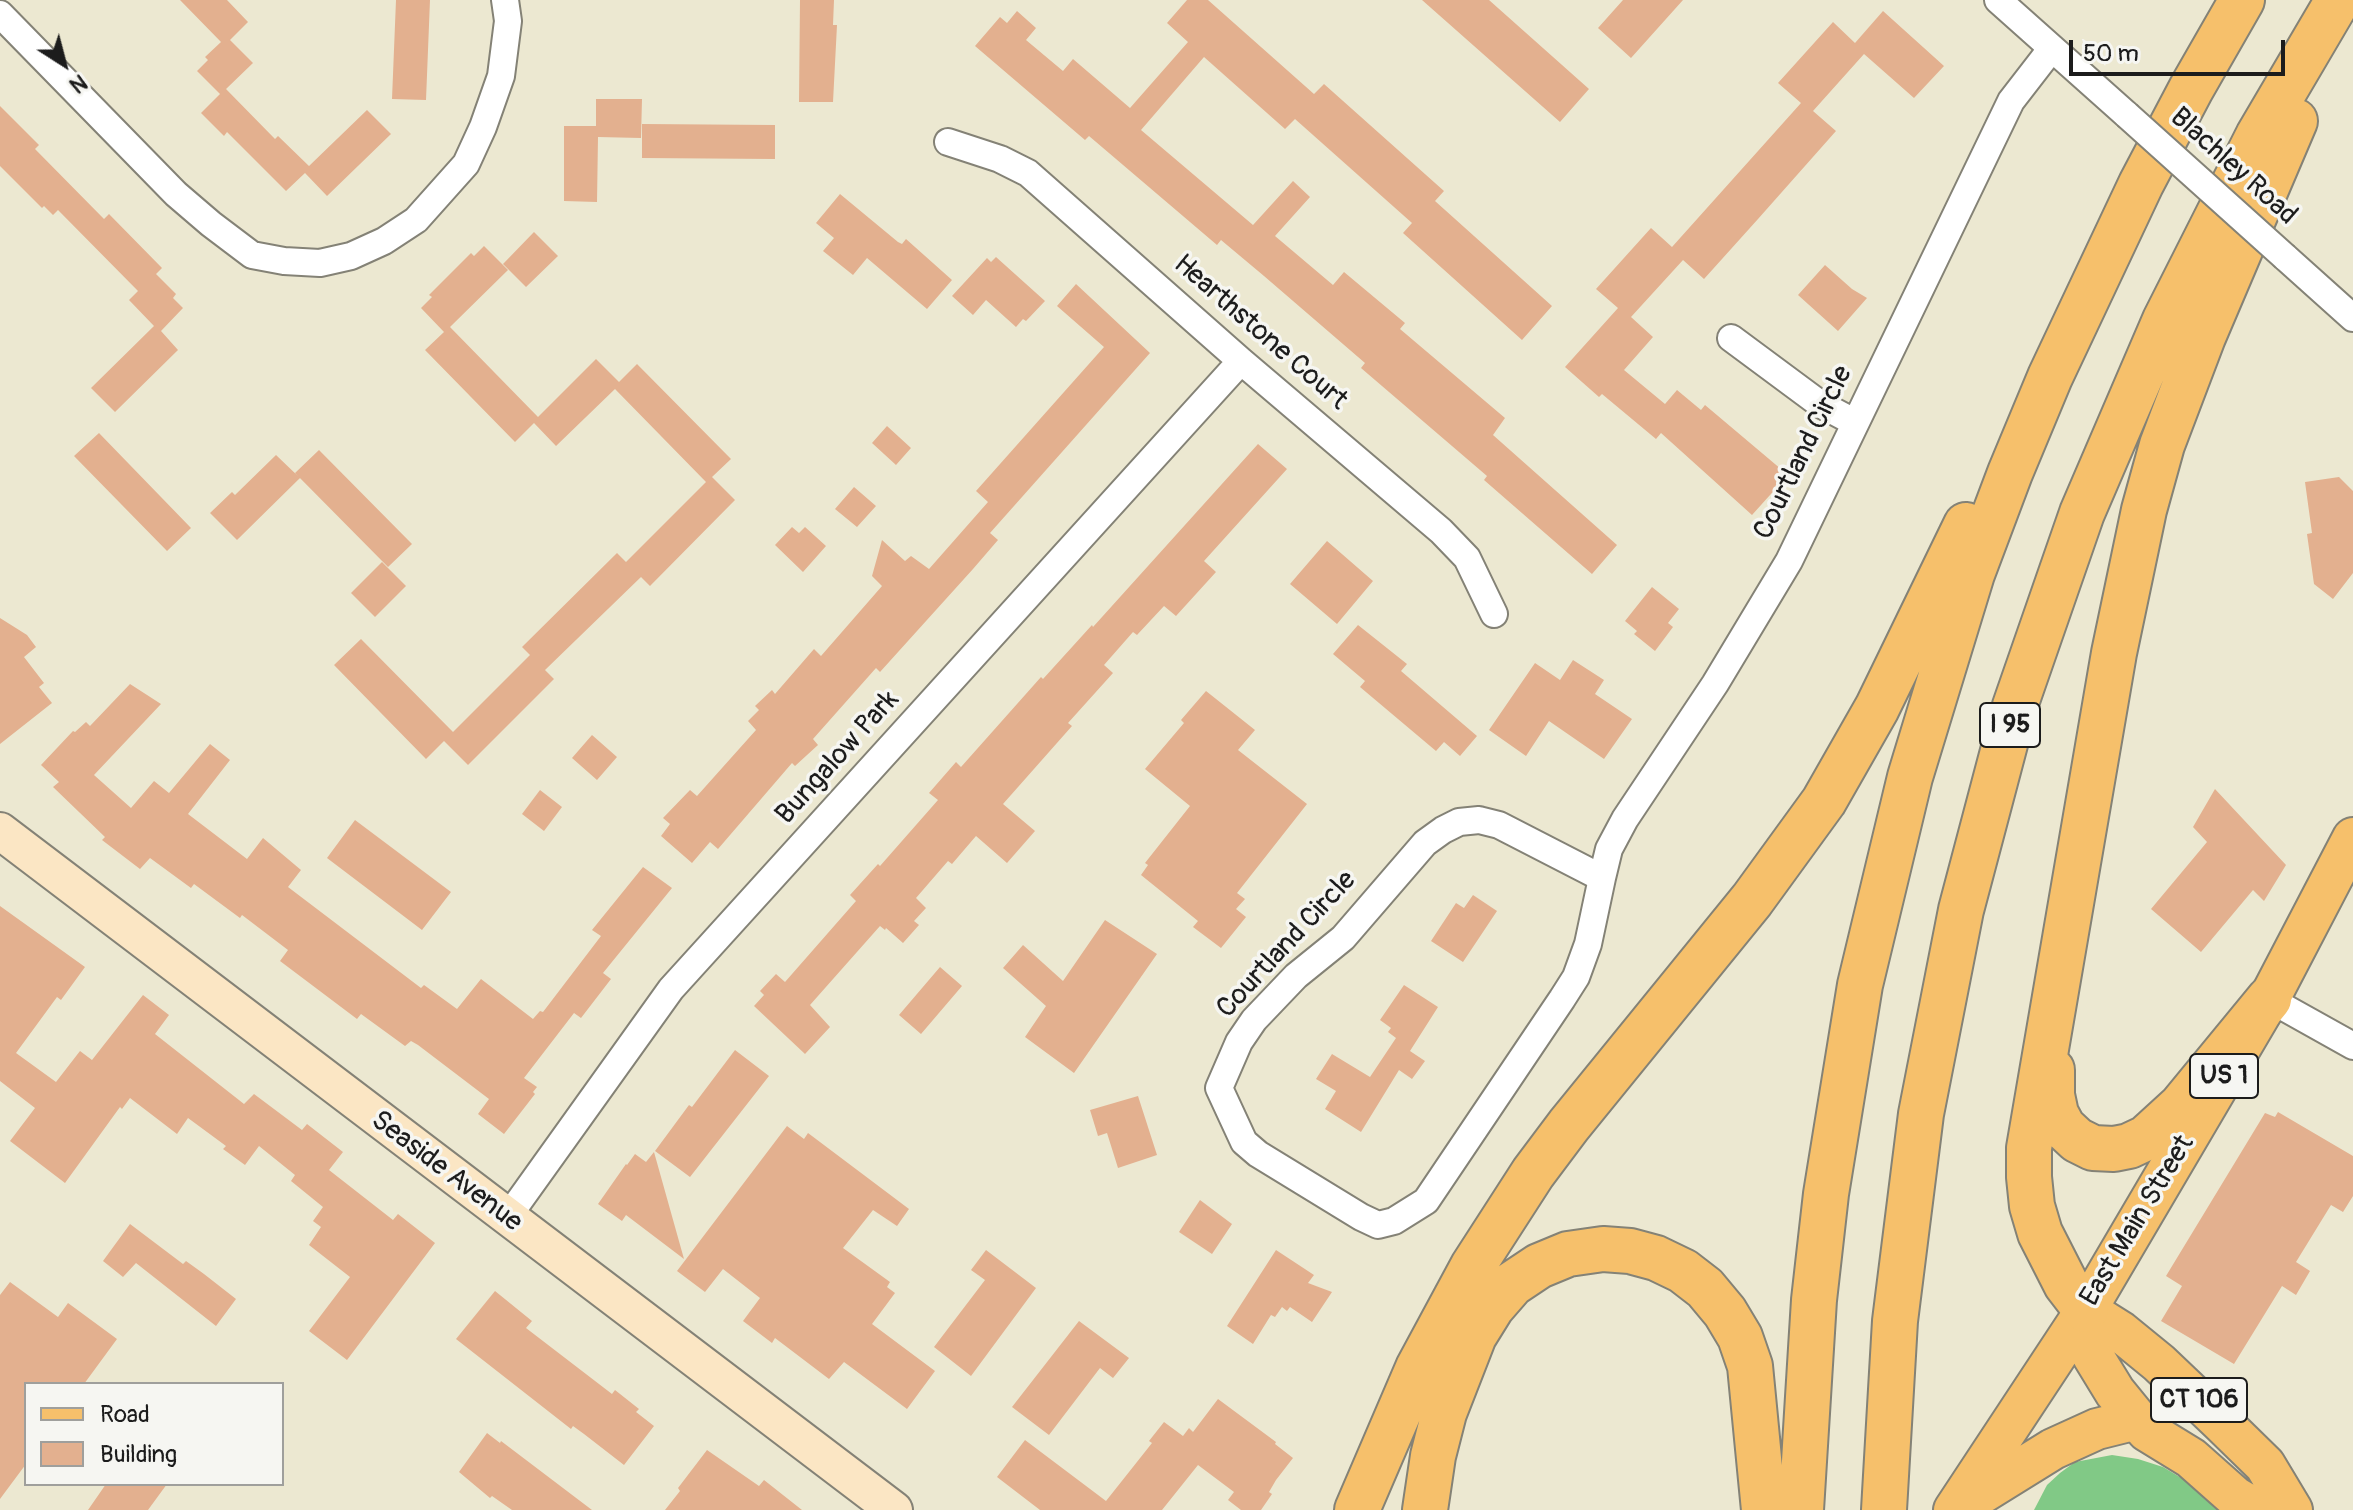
<!DOCTYPE html>
<html>
<head>
<meta charset="utf-8">
<style>
	body { margin:0 }
	#map { position:relative; width:2353px; height:1510px; overflow:hidden; background:#ece8d1; font-family:Pangolin,sans-serif }
	canvas { display:block }
	.legend { position:absolute; left:24px; top:1382px; width:260px; height:104px; box-sizing:border-box; background:#f6f6f2; border:2px solid #9f9f9c; margin:0; padding:10px 14px; list-style:none; font-size:24px; color:#1c1c1c }
	.legend li { display:flex; align-items:center; gap:16px; height:40px }
	.legend b { width:40px; border:2px solid #9f9f9c }
	.north { position:absolute; left:24px; top:24px; width:80px; height:80px; -webkit-text-stroke:6px #f6f6f2; paint-order:stroke; rotate:144deg; font-size:22px; font-weight:700; line-height:32px; text-align:center; color:#1c1c1c }
	.north::after { content:''; display:block; margin:auto; width:28px; height:36px; background:#1c1c1c; clip-path:polygon(50% 0,100% 100%,50% 72%,0 100%) }
	.scale { position:absolute; left:2069px; top:40px; width:216px; height:36px; box-sizing:border-box; border:4px solid #1c1c1c; border-top:0; padding-left:10px; font-size:24px; line-height:28px; white-space:nowrap; color:#1c1c1c; -webkit-text-stroke:6px #f6f6f2; paint-order:stroke }
</style>
</head>
<body>
<div id="map">
<canvas width="2353" height="1510"></canvas>
<ul class="legend">
<li><b style="height:10px;background:#f6c06b"></b>Road</li>
<li><b style="height:22px;background:#e3b08f"></b>Building</li>
</ul>
<div class="north">N</div>
<div class="scale">50 m</div>
</div>
<script>
const context = document.querySelector('canvas').getContext('2d');
context.lineJoin = 'round';
function fillPath(path, color) { context.fillStyle = color; context.fill(path, 'evenodd'); }
const poly = rows => new Path2D(rows.map(r => 'M' + r).join(''));
function trace(path, color, width, dash) { context.strokeStyle = color; context.lineWidth = width; context.lineCap = dash ? 'butt' : 'round'; context.setLineDash(dash || []); context.stroke(path); }
function label(font, color, halo, rows, align = 'center') {
  context.font = font + ' Pangolin,sans-serif'; context.lineWidth = 7; context.setLineDash([]); context.textBaseline = 'middle'; context.strokeStyle = halo; context.fillStyle = color; for (const [text, x, y, turn = 0] of rows) {
    context.save(); context.translate(x, y); context.rotate((+turn || 0) * Math.PI / 180); context.textAlign = isNaN(turn) ? turn : align; if (halo) context.strokeText(text, 0, 0); context.fillText(text, 0, 0); context.restore();
  }
}
fillPath(poly([
	[2112,1455,2138,1459,2163,1467,2198,1488,2222,1510,2034,1510,2047,1485,2060,1473,2075,1462]
]), '#81c986');
fillPath(poly([
	[180,0,227,0,248,22,230,40,253,63,226,89,275,139,278,136,309,166,367,110,391,134,327,196,305,173,286,191,227,132,224,136,201,113,220,94,197,71,208,60,205,57,221,42],
	[396,0,430,0,426,100,392,99],
	[800,0,834,0,833,25,837,25,833,102,799,102],
	[1187,0,1208,0,1314,94,1324,84,1444,191,1435,201,1552,306,1522,340,1403,233,1412,223,1295,119,1285,129,1204,57,1141,130,1253,225,1293,181,1310,197,1275,236,1333,285,1344,272,1405,323,1400,329,1505,418,1493,435,1617,545,1592,574,1484,480,1487,476,1361,368,1365,363,1264,276,1221,240,1217,245,1089,136,1085,140,975,46,1000,17,1007,23,1017,11,1036,28,1026,40,1063,71,1073,59,1130,108,1188,42,1167,23],
	[1422,0,1489,0,1589,89,1560,122],
	[1623,0,1683,0,1631,58,1598,28],
	[1883,11,1944,66,1914,98,1864,54,1813,111,1836,131,1758,219,1704,279,1683,260,1631,317,1653,337,1624,370,1665,404,1677,390,1701,410,1705,405,1788,475,1752,515,1661,433,1656,439,1602,394,1599,397,1565,367,1618,308,1596,289,1651,228,1672,247,1801,103,1778,83,1833,22,1855,43],
	[596,99,642,99,641,138,598,137,597,202,564,201,564,126,596,126],
	[0,106,39,145,35,149,104,219,109,214,162,268,156,274,176,294,173,298,183,308,161,331,178,350,115,412,91,388,154,326,129,300,138,291,58,210,53,215,44,206,42,208,0,166],
	[642,124,775,125,775,159,642,158],
	[840,194,898,242,902,244,906,239,952,280,927,309,867,258,853,275,823,251,834,238,816,223],
	[534,232,558,256,526,287,503,264],
	[484,246,508,270,450,327,538,417,596,359,619,382,637,364,731,459,712,477,735,500,650,586,641,577,545,670,542,667,554,679,468,765,444,741,530,655,522,647,617,553,626,562,706,482,615,389,556,446,534,423,515,442,425,350,444,332,421,308,432,297,429,295,471,253,474,256],
	[996,257,1045,301,1026,321,1023,319,1016,327,986,300,973,315,952,296,987,258,991,262],
	[1825,265,1852,289,1867,298,1838,331,1798,295],
	[1076,284,1150,353,990,533,998,540,973,569,880,672,876,668,813,739,818,745,795,766,792,763,718,849,710,842,692,863,661,836,670,824,663,818,690,790,697,796,756,730,748,721,759,710,755,706,772,690,775,694,814,649,821,656,882,586,872,576,882,540,905,561,911,556,929,569,988,502,976,491,1104,347,1057,306],
	[887,426,911,448,896,465,872,443],
	[99,433,191,528,167,551,74,456],
	[1258,444,1287,469,1204,561,1216,572,1176,616,1164,606,1137,635,1133,632,1104,665,1113,673,1068,723,1072,726,1003,804,1035,831,1007,863,976,836,952,864,948,861,916,898,926,908,914,921,919,925,903,943,886,928,885,930,880,926,810,1005,830,1027,805,1054,754,1006,764,995,760,991,776,974,785,982,856,901,850,895,878,864,880,866,938,800,929,793,956,762,961,767,1041,677,1043,679,1092,625,1093,627],
	[319,450,412,544,388,567,295,473],
	[276,455,300,478,237,540,210,513,232,492,235,495],
	[2339,477,2353,491,2353,573,2333,599,2314,584,2307,534,2312,533,2305,482],
	[854,487,876,506,857,527,835,509],
	[792,527,799,533,805,527,826,546,803,572,775,545],
	[1327,541,1373,581,1337,624,1290,584],
	[382,562,406,586,375,617,351,593],
	[1652,587,1679,609,1668,623,1673,627,1655,651,1634,634,1637,631,1625,621],
	[0,618,27,635,36,647,24,657,44,683,39,687,52,703,0,744],
	[1358,625,1407,664,1401,671,1477,736,1460,756,1444,742,1436,751,1360,687,1365,681,1333,654],
	[361,639,453,732,426,759,334,665],
	[1573,660,1604,680,1595,694,1632,719,1604,759,1549,721,1526,756,1489,730,1535,663,1560,680],
	[130,684,161,704,94,775,131,808,154,781,169,793,210,744,230,760,188,814,247,859,263,838,301,870,288,887,421,988,424,985,457,1009,481,979,533,1019,540,1011,543,1012,601,936,592,930,643,867,672,888,603,973,611,979,581,1018,574,1013,524,1078,537,1087,533,1092,535,1094,504,1134,478,1114,489,1099,418,1045,411,1041,405,1046,361,1014,357,1019,280,961,288,950,242,915,240,918,194,884,191,888,150,858,140,869,102,840,105,837,53,787,59,782,41,765,73,731,75,732,86,722,90,726],
	[1206,691,1255,730,1238,750,1307,804,1237,893,1245,899,1236,909,1246,917,1221,948,1193,927,1198,921,1141,875,1148,865,1145,863,1190,806,1145,769,1184,723,1181,720],
	[592,735,617,757,597,780,572,758],
	[2215,789,2286,865,2264,901,2253,890,2201,952,2151,909,2207,842,2193,827],
	[540,790,562,807,544,831,522,814],
	[355,820,451,892,422,930,327,858],
	[1473,895,1497,911,1463,962,1431,941,1456,903,1464,908],
	[0,906,85,967,61,1000,57,997,16,1053,56,1082,80,1051,92,1060,143,995,169,1015,155,1034,244,1104,254,1094,302,1130,307,1124,343,1152,329,1170,393,1220,398,1214,435,1243,347,1360,309,1331,350,1277,309,1245,321,1227,313,1221,323,1207,291,1181,295,1175,259,1146,245,1165,223,1149,226,1146,188,1118,177,1134,130,1098,122,1109,120,1107,65,1183,10,1141,35,1108,0,1081],
	[1105,920,1157,954,1074,1073,1025,1037,1046,1006,1003,968,1023,945,1063,981],
	[940,967,962,986,921,1034,899,1015],
	[1404,985,1438,1007,1410,1051,1425,1061,1412,1079,1399,1070,1361,1132,1325,1109,1336,1091,1316,1079,1332,1054,1370,1077,1396,1038,1388,1032,1391,1028,1380,1020],
	[735,1050,769,1076,690,1177,655,1151,689,1105,692,1107],
	[1138,1096,1157,1155,1118,1168,1107,1133,1098,1136,1090,1110],
	[2278,1112,2353,1156,2353,1196,2343,1212,2331,1205,2296,1262,2310,1271,2296,1295,2282,1286,2234,1364,2161,1321,2182,1286,2166,1276,2265,1113,2275,1117],
	[787,1126,804,1139,808,1133,909,1209,897,1226,873,1210,843,1248,890,1282,887,1287,895,1293,872,1324,935,1371,907,1409,844,1362,829,1379,775,1338,772,1343,743,1321,760,1298,723,1269,705,1292,677,1271],
	[654,1152,684,1259,626,1215,622,1221,598,1204,626,1164,627,1165,635,1154,646,1162],
	[1200,1200,1232,1224,1212,1254,1179,1232],
	[130,1224,183,1264,186,1261,204,1274,236,1299,216,1326,136,1263,123,1277,103,1261],
	[986,1250,1036,1288,971,1376,934,1347,985,1280,971,1270],
	[1276,1250,1314,1275,1308,1283,1332,1292,1312,1322,1290,1307,1287,1311,1282,1307,1275,1317,1271,1315,1253,1344,1227,1326],
	[10,1282,58,1317,68,1303,117,1339,84,1384,26,1384,26,1464,0,1499,0,1295],
	[495,1291,532,1321,526,1328,612,1394,615,1390,639,1409,636,1412,654,1426,624,1465,584,1434,573,1426,571,1429,456,1339],
	[1079,1321,1129,1358,1113,1378,1100,1368,1049,1435,1012,1407],
	[1218,1399,1276,1442,1275,1444,1293,1458,1276,1480,1269,1492,1272,1494,1261,1510,1241,1510,1228,1500,1234,1492,1198,1465,1162,1510,1040,1510,997,1477,1025,1440,1106,1501,1152,1443,1149,1441,1164,1422,1183,1436,1189,1428,1193,1432],
	[487,1433,500,1443,501,1441,592,1510,512,1510,492,1496,490,1498,459,1472],
	[707,1450,759,1486,764,1480,802,1510,665,1510,680,1491,678,1488],
	[106,1484,167,1484,148,1510,88,1510]
]), '#e3b08f');
const minor = poly([
	[1998,0,2127,115],
	[0,14,176,194,211,224,252,255,284,261,320,263,351,256,384,241,416,220,466,164,483,127,501,76,508,21,505,0],
	[948,142,1000,159,1028,173,1241,361,1441,531,1467,558,1494,614],
	[2285,257,2353,318],
	[1731,338,1820,404,1854,422],
	[1479,820,1499,825,1602,878,1588,944,1576,977,1562,999,1426,1201,1394,1221,1378,1225,1361,1217,1258,1154,1244,1142,1219,1088,1239,1042,1254,1020,1296,976,1343,938,1425,843,1443,830,1459,822,1479,820],
	[1602,878,1609,849,1625,819,1715,684,1789,561,2011,101,2052,48],
	[2269,999,2353,1046],
	[507,1218,671,989,1241,361]
]);
const secondary = poly([
	[0,831,894,1510]
]);
const primary = poly([
	[2086,1310,2121,1332,2159,1363,2221,1422,2265,1465,2292,1510],
	[2086,1310,2088,1337,2093,1356,2115,1392,2137,1419,2147,1431,2191,1458,2235,1497,2257,1510],
	[1966,1503,2053,1449,2097,1429,2137,1419],
	[1954,1510,2086,1310,2269,999,2353,838]
]);
const motorway = poly([
	[2052,1070,2052,1095,2056,1114,2063,1127,2077,1140,2093,1148,2114,1149,2129,1146,2146,1138,2181,1106,2269,999],
	[2086,1310,2066,1284,2040,1233,2032,1206,2029,1177,2029,1148,2114,653,2144,510,2162,445,2203,337,2295,121],
	[1357,1510,1418,1368,1473,1266,1533,1173,1569,1125,1752,900,1824,801,1877,708,1966,525],
	[1425,1510,1433,1456,1444,1413,1474,1336,1492,1307,1512,1284,1539,1266,1568,1254,1603,1249,1630,1251,1656,1258,1683,1271,1705,1288,1725,1312,1740,1337,1750,1366,1764,1510],
	[1801,1510,1814,1300,1826,1194,1860,985,1910,777,1972,574,2010,473,2050,377,2141,184,2191,89,2242,0],
	[1884,1510,1895,1321,1921,1114,1961,910,2015,706,2082,513,2165,320,2258,136,2338,0]
]);
trace(minor, '#848276', 30);
trace(secondary, '#848276', 40);
trace(primary, '#848276', 44);
trace(motorway, '#848276', 48);
trace(minor, '#fff', 26);
trace(secondary, '#fbe6c4', 36);
trace(primary, '#f6c06b', 40);
trace(motorway, '#f6c06b', 44);
const minorBridge = poly([
	[2127,115,2285,257]
]);
trace(minorBridge, '#848276', 30, []);
trace(minorBridge, '#fff', 26);
for (const [x, y, w] of [
	[2010,725,60],
	[2224,1076,68],
	[2199,1400,96]
]) { const box = new Path2D(); box.roundRect(x - w / 2, y - 22, w, 44, 6); context.fillStyle = '#f6f6f2'; context.fill(box); trace(box, '#1c1c1c', 2); }
label('bold 26px', '#1c1c1c', null, [
	["I 95",2010,725],
	["US 1",2224,1076],
	["CT 106",2199,1400]
]);
label('28px', '#1c1c1c', '#f6f6f2', [
	["Blachley Road",2233,167,42],
	["Hearthstone Court",1260,333,41],
	["Courtland Circle",1804,453,-64],
	["Bungalow Park",838,758,-48],
	["Courtland Circle",1287,945,-47],
	["Seaside Avenue",446,1172,37],
	["East Main Street",2138,1221,-59]
]);
</script>
</body>
</html>
